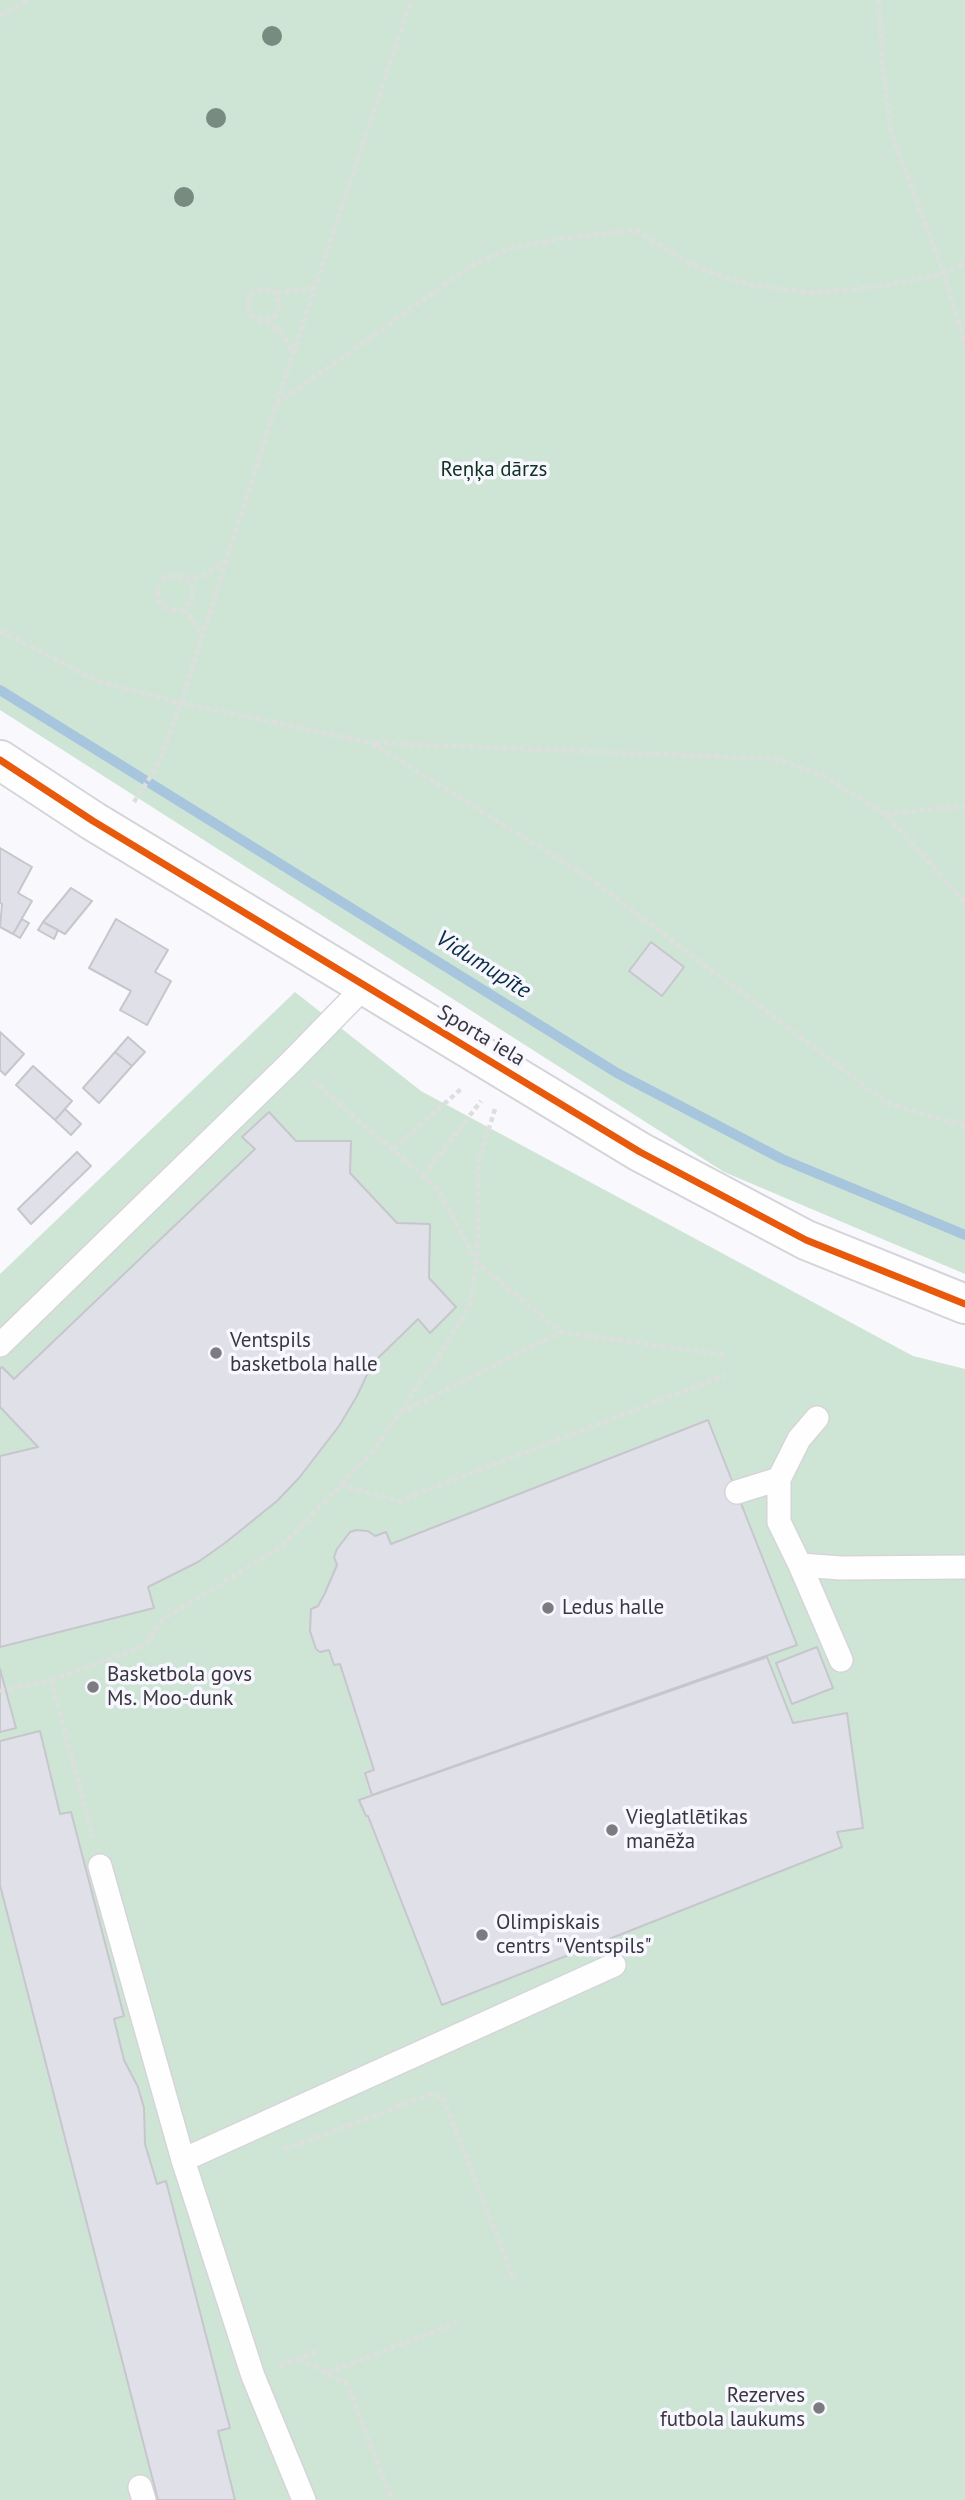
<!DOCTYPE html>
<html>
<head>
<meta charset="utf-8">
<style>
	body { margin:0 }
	canvas { display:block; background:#f9f8fc }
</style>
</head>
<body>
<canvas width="965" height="2500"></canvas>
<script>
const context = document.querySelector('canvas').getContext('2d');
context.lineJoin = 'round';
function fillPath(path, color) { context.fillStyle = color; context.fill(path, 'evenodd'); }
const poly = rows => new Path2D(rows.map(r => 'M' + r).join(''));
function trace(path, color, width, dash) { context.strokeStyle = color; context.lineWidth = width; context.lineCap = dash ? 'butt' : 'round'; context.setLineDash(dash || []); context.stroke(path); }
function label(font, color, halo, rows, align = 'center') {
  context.font = font + ' "PT Sans",sans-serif'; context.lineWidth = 7; context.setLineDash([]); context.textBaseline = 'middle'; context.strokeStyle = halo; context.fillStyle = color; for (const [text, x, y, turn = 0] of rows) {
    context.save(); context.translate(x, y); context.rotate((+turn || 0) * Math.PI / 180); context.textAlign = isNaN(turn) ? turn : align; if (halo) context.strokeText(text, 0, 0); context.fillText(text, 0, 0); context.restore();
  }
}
fillPath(poly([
	[0,0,965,0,965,1274,724,1172,0,710],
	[295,992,421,1091,913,1356,965,1369,965,2500,0,2500,0,1274]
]), '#cee5d6');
trace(poly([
	[0,690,617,1073,782,1159,965,1235]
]), '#a7c6de', 10);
const building = poly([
	[0,848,32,867,18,893,32,901,13,934,0,927,2,904,0,903,0,848],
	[71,888,92,901,65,934,43,922,71,888],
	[22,919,29,923,20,938,13,934,22,919],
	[116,919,168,950,155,972,171,981,147,1025,120,1010,131,991,89,968,116,919],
	[43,922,58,930,54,939,38,930,43,922],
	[651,942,684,967,662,996,629,971,651,942],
	[0,1032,24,1054,5,1075,0,1070,0,1032],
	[128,1037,145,1052,132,1066,115,1052,128,1037],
	[115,1052,132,1066,99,1103,83,1088,115,1052],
	[33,1066,72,1101,55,1120,16,1085,33,1066],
	[65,1109,81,1124,71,1135,55,1120,65,1109],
	[269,1112,296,1141,351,1141,350,1173,397,1223,430,1224,429,1278,456,1307,430,1333,418,1319,372,1364,357,1396,339,1426,299,1478,277,1501,225,1543,198,1562,148,1587,154,1608,0,1647,0,1456,38,1447,0,1407,0,1369,2,1367,14,1379,255,1149,242,1137,269,1112],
	[77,1152,91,1166,31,1224,18,1209,77,1152],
	[708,1420,797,1645,372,1795,365,1773,374,1770,340,1664,334,1665,329,1650,320,1652,316,1649,310,1631,311,1609,318,1606,325,1593,337,1565,334,1557,337,1549,350,1532,356,1530,368,1531,375,1536,386,1532,391,1544,708,1420],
	[817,1647,833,1688,792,1704,776,1663,817,1647],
	[767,1657,793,1723,847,1713,863,1828,837,1832,842,1847,442,2005,368,1816,366,1816,359,1800,767,1657],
	[0,1669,16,1728,0,1732,0,1669],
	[40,1731,60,1814,71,1812,124,2016,114,2019,124,2060,138,2087,144,2108,145,2144,157,2184,166,2181,230,2428,218,2431,235,2500,158,2500,0,1885,0,1741,40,1731]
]);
fillPath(building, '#e0e0e9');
trace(building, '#c6c6cc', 2);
const service = poly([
	[0,1345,291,1062,365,986],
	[817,1418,799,1439,779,1479,779,1522,800,1565,841,1568,965,1567],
	[737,1492,779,1479],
	[800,1565,841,1660],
	[100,1866,183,2160,253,2376,304,2500],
	[183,2160,614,1965],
	[140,2487,144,2500]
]);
const tertiary = poly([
	[0,760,93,821,640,1152,806,1240,965,1304]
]);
trace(service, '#d5d4d9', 26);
trace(tertiary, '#d5d4d9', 42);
trace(poly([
	[879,0,882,61,891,132,944,274,965,344],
	[0,16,29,0],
	[276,293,313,288],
	[265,321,275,316,280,305,276,293,265,288,253,292,247,304,252,316,281,331,293,352],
	[277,404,472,265,512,248,560,239,636,230,690,264,720,276,751,285,813,293,876,287,944,274,965,263],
	[187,579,193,590,191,602,181,610,168,610,159,601,157,589,164,578,176,575,187,579,206,575,225,559],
	[181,610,194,620,200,637],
	[0,631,97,681,181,703,372,743,592,880,889,1104,965,1126],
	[375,743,778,759,823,776,885,814,965,902],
	[134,802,158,765,181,703,276,405,411,0],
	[886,814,965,806],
	[495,1109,479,1160,477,1263,561,1332],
	[393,1149,461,1089],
	[423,1176,481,1101],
	[400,1413,561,1332,725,1355],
	[340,1485,399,1501,726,1375],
	[51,1680,145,1646,161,1621,282,1546,373,1451,437,1359,470,1306,477,1263,438,1189,313,1081],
	[0,1691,51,1680,93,1838],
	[284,2150,429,2095,443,2097,513,2277],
	[299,2358,347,2384,392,2500],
	[280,2366,319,2350],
	[327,2373,456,2323]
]), '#dfdedf', 4.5, [5, 3.5]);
trace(service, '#fefeff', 23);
trace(tertiary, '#fefeff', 38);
trace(poly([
	[0,760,93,821,640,1152,806,1240,965,1304]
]), '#e8590c', 7);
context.fillStyle = '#778b81';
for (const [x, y] of [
	[272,36],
	[216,118],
	[184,197]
]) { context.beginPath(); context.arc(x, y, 10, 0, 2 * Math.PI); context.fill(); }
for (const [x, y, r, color] of [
	[216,1353,7,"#7c7b80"],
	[548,1608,7,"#7c7b80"],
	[93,1687,7,"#7c7b80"],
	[612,1830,7,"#7c7b80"],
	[482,1935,7,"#7c7b80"],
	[819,2408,7,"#7c7b80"]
]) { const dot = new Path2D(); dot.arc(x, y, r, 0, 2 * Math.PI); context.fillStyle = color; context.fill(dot); trace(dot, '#f8f6fe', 2.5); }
label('21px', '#0d321d', '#f8f6fe', [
	["Reņķa dārzs",494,470]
]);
label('21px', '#38373d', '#f8f6fe', [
	["Sporta iela",481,1036,31]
]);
label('21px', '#38373d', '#f8f6fe', [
	["Ventspils",230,1341],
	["basketbola halle",230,1365],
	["Ledus halle",562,1608],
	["Basketbola govs",107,1675],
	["Ms. Moo-dunk",107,1699],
	["Vieglatlētikas",626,1818],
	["manēža",626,1842],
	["Olimpiskais",496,1923],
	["centrs \"Ventspils\"",496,1947],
	["Rezerves",805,2396,"right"],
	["futbola laukums",805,2420,"right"]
], 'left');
label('italic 23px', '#072e44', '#f8f6fe', [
	["Vidumupīte",483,965,32]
]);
</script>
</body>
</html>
